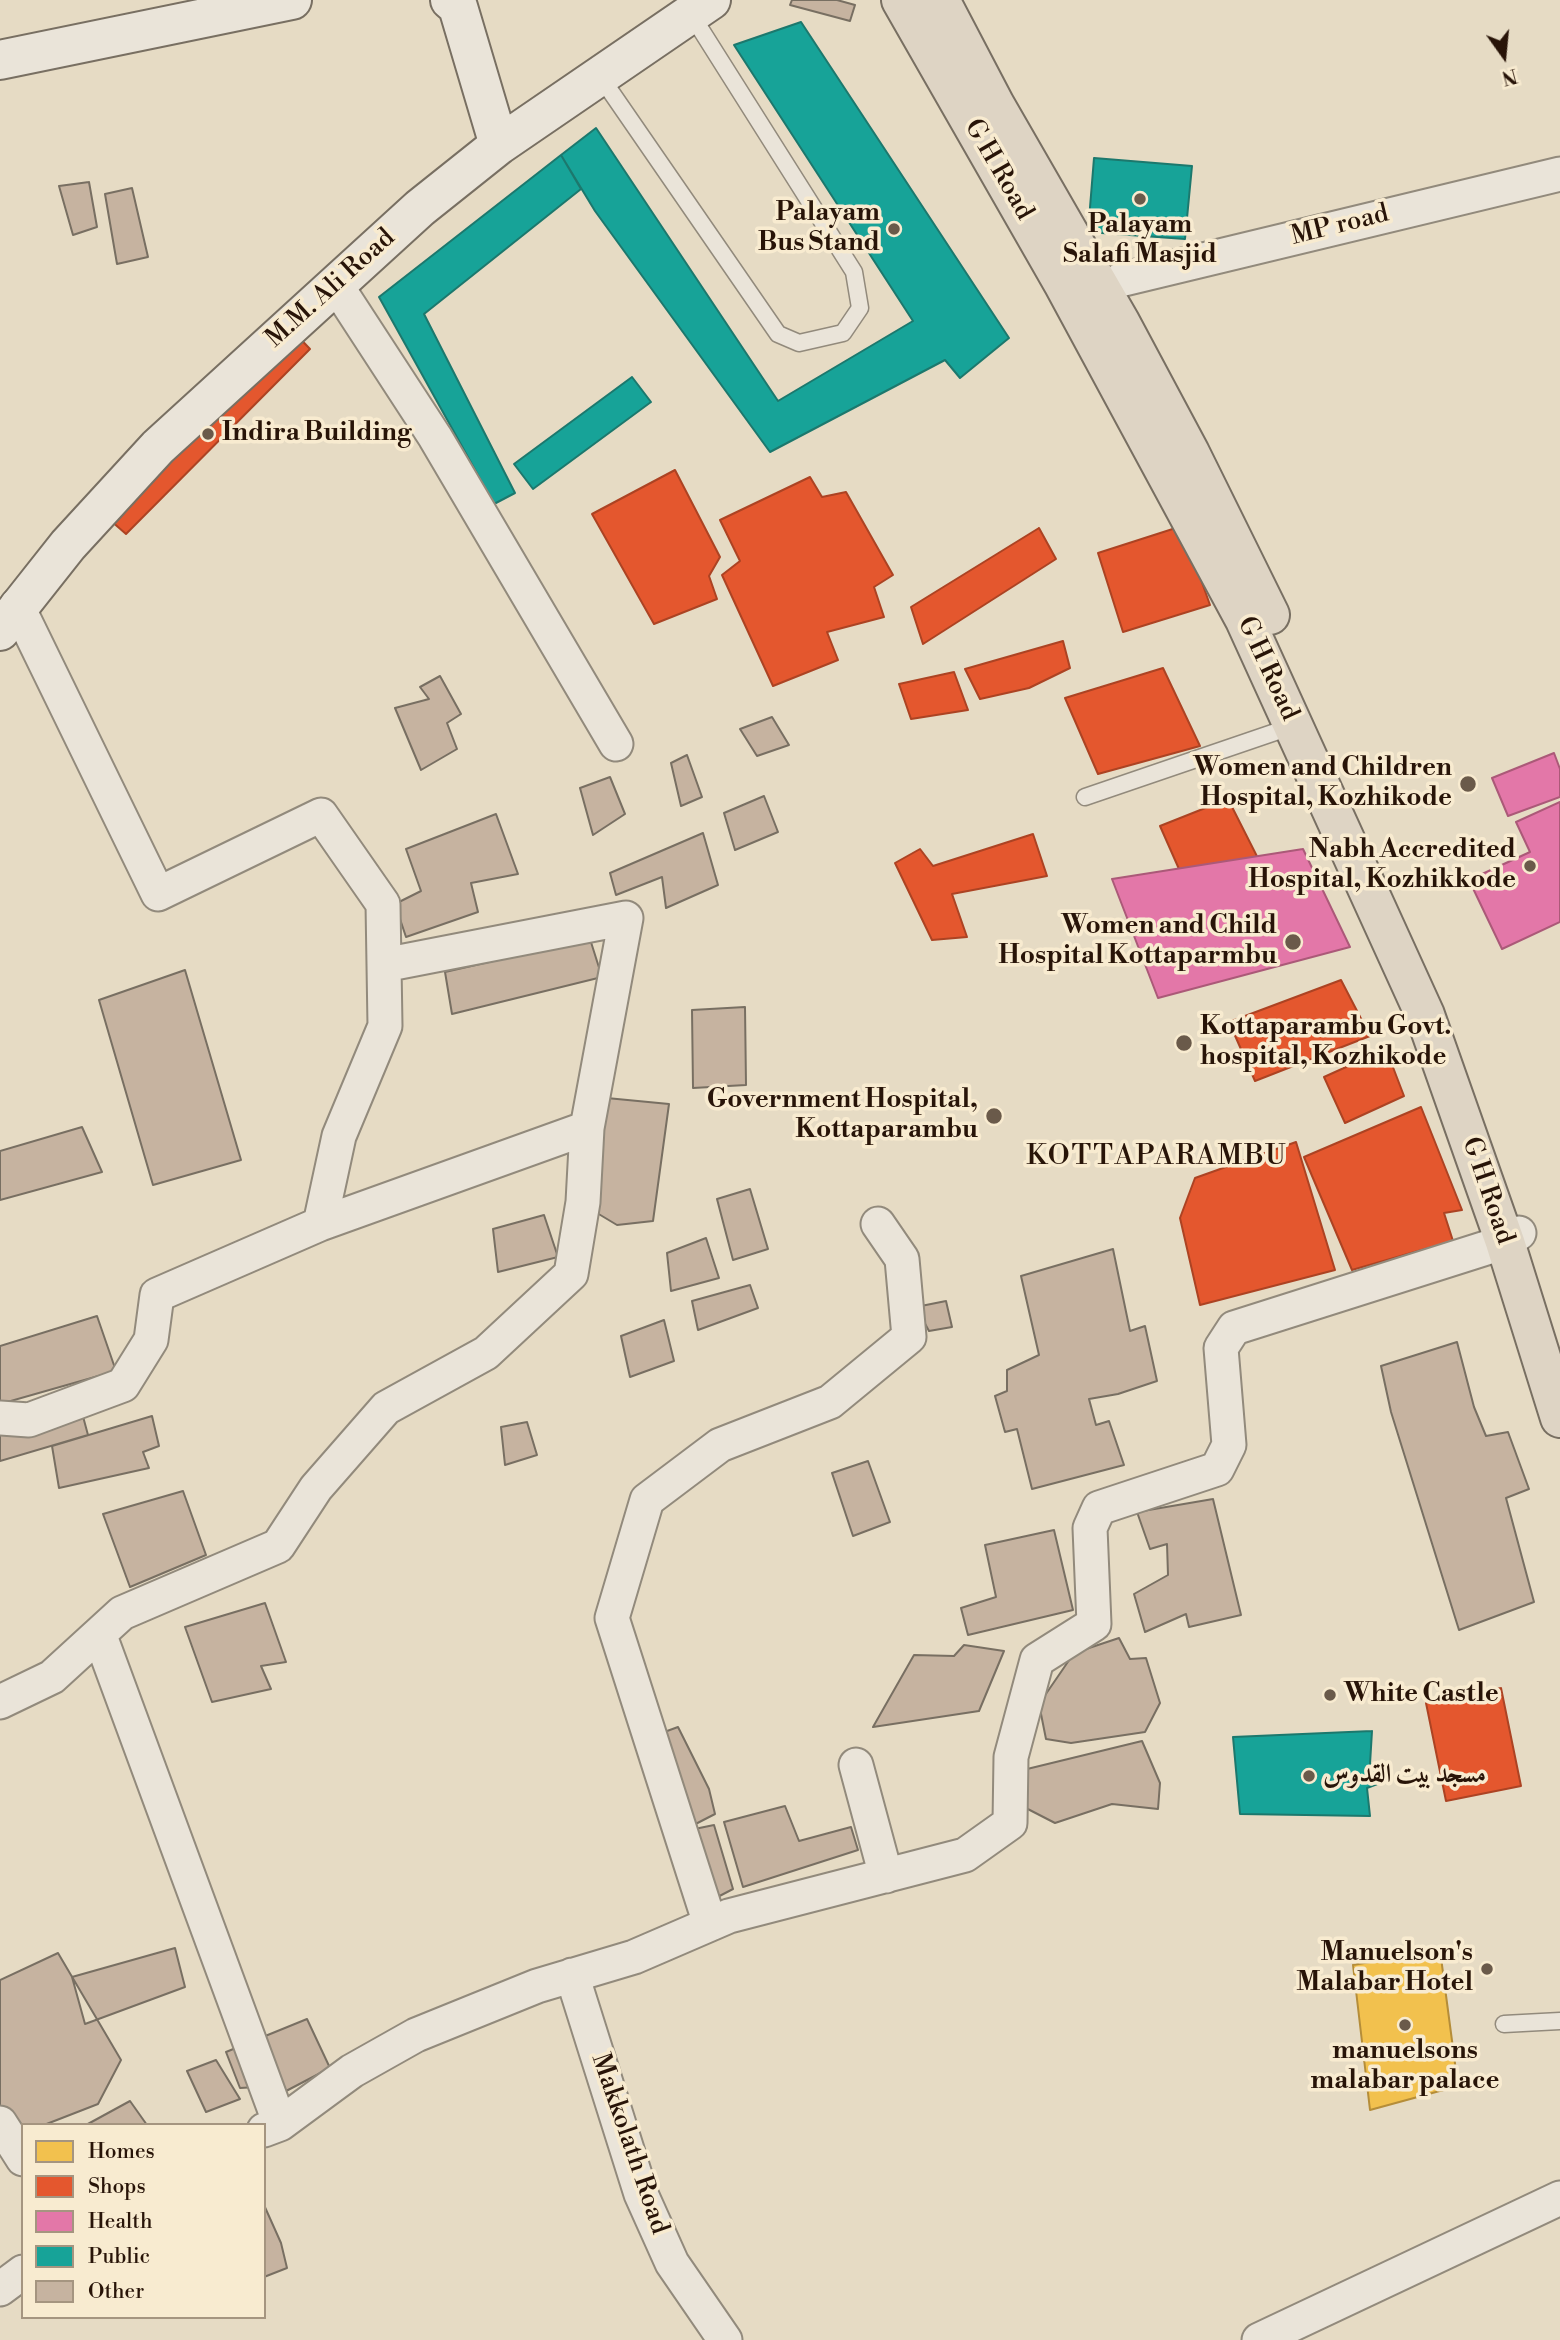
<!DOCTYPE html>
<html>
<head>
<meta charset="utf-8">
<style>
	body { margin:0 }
	#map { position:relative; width:1560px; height:2340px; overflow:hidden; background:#e6dbc4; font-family:"Libre Bodoni",serif }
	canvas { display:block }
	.legend { position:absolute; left:21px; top:2123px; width:245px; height:196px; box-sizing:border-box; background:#f8ebd0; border:2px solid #a59580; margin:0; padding:9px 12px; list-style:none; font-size:21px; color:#281408 }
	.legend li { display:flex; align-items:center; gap:14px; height:35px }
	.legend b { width:35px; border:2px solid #a59580 }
	.north { position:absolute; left:1469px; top:21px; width:70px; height:70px; -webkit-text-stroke:5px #f8ebd0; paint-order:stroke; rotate:165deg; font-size:19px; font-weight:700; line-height:28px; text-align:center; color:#281408 }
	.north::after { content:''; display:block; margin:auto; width:24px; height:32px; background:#281408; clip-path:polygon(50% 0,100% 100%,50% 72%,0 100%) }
</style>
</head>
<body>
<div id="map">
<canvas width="1560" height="2340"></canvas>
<ul class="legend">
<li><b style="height:19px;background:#f2c14e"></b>Homes</li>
<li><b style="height:19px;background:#e4572e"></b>Shops</li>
<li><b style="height:19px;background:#e377a8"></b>Health</li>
<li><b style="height:19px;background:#17a398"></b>Public</li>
<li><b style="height:19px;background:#c6b3a0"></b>Other</li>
</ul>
<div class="north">N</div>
</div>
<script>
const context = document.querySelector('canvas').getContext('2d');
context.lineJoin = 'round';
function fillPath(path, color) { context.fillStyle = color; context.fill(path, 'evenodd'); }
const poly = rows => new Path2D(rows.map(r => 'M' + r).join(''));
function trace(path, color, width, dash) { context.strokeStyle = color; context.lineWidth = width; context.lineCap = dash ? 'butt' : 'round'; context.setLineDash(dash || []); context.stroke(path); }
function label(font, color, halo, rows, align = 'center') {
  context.font = font + ' "Libre Bodoni",Amiri,serif'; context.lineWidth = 7; context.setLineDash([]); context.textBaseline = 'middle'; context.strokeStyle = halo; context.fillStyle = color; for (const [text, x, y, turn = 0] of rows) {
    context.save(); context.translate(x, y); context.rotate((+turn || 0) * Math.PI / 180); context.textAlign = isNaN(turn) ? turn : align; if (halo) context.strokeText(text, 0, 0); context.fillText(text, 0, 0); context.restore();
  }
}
const homes = poly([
	[1440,1950,1458,2086,1370,2110,1353,1965,1440,1950]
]);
fillPath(homes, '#f2c14e');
trace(homes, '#b58d39', 2);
const shops = poly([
	[292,330,310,349,126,534,110,520,292,330],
	[675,470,720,557,709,576,717,599,654,624,592,514,675,470],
	[810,477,822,497,846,492,893,575,874,587,884,617,827,632,838,660,773,686,722,575,740,561,720,520,810,477],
	[1182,526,1210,605,1123,632,1098,553,1182,526],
	[1039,528,1056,559,923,644,911,607,1039,528],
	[1063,641,1070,668,1029,688,980,699,965,669,1063,641],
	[1163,668,1200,746,1098,774,1065,698,1163,668],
	[954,672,968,710,911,719,899,684,954,672],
	[1228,799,1272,886,1198,912,1160,826,1228,799],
	[1033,834,1047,876,952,894,967,937,932,940,895,863,920,849,933,866,1033,834],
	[1341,980,1370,1036,1255,1081,1229,1022,1341,980],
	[1386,1049,1404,1096,1345,1123,1324,1077,1386,1049],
	[1421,1107,1462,1210,1444,1213,1453,1241,1352,1270,1304,1157,1421,1107],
	[1296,1142,1335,1270,1200,1305,1180,1218,1195,1178,1296,1142],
	[1501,1688,1521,1786,1446,1801,1426,1703,1501,1688]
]);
fillPath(shops, '#e4572e');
trace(shops, '#ac4323', 2);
const health = poly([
	[1554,753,1560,769,1560,797,1508,816,1492,778,1554,753],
	[1560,802,1560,922,1502,949,1469,880,1530,852,1516,822,1560,802],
	[1303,849,1350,947,1158,998,1112,879,1303,849]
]);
fillPath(health, '#e377a8');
trace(health, '#ab5978', 2);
const public = poly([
	[801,22,1009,338,960,378,945,360,770,452,595,211,561,155,596,128,778,401,913,321,734,45,801,22],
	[561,155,581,189,424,314,515,493,494,504,379,297,561,155],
	[1094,158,1192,166,1185,239,1088,232,1094,158],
	[632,377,651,402,533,489,514,464,632,377],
	[1372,1731,1370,1764,1381,1770,1380,1783,1367,1788,1370,1816,1240,1814,1233,1737,1372,1731]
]);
fillPath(public, '#17a398');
trace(public, '#1c786d', 2);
const building = poly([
	[792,0,837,0,855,5,850,21,790,5,792,0],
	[89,182,97,227,73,235,59,186,89,182],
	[132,188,148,257,117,264,105,194,132,188],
	[440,676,461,714,447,723,457,749,421,770,395,708,429,699,420,687,440,676],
	[772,717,789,745,757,756,740,729,772,717],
	[687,755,702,797,681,806,671,763,687,755],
	[610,777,625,814,593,835,580,788,610,777],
	[764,796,778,832,735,850,724,813,764,796],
	[496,814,518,874,471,883,478,912,406,937,395,904,421,891,406,849,496,814],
	[703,833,718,885,666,908,662,877,616,895,610,873,703,833],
	[590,939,602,977,452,1014,445,972,590,939],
	[185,970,241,1160,153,1185,99,1000,185,970],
	[745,1007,746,1085,693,1088,692,1010,745,1007],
	[586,1096,669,1104,653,1221,617,1225,582,1204,586,1096],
	[82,1127,102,1172,0,1200,0,1151,82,1127],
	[750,1189,768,1249,733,1260,717,1199,750,1189],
	[544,1215,558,1257,498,1272,493,1229,544,1215],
	[706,1238,719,1278,671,1291,667,1253,706,1238],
	[1113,1249,1130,1331,1145,1326,1157,1381,1118,1394,1089,1399,1096,1425,1109,1421,1124,1465,1032,1489,1017,1429,1005,1432,995,1396,1007,1391,1007,1370,1039,1355,1021,1276,1113,1249],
	[750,1285,758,1308,698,1330,692,1301,750,1285],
	[946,1301,952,1327,929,1331,916,1307,946,1301],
	[97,1316,116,1371,0,1404,0,1346,97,1316],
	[664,1320,674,1361,630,1377,621,1336,664,1320],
	[1457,1342,1474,1407,1486,1436,1508,1432,1529,1489,1506,1498,1534,1602,1459,1630,1391,1412,1381,1366,1457,1342],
	[81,1409,88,1435,0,1461,0,1428,81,1409],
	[152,1416,159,1446,143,1452,149,1468,59,1488,52,1446,152,1416],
	[527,1422,537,1455,505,1465,501,1427,527,1422],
	[868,1461,890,1522,853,1536,832,1473,868,1461],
	[183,1491,206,1555,130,1587,103,1514,183,1491],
	[1213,1499,1241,1615,1189,1627,1186,1614,1145,1632,1134,1594,1168,1575,1167,1544,1150,1549,1137,1512,1213,1499],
	[1054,1530,1073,1610,968,1635,961,1608,996,1597,985,1545,1054,1530],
	[265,1603,286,1662,261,1666,271,1689,212,1702,185,1627,265,1603],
	[1119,1638,1130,1659,1146,1658,1160,1703,1145,1732,1071,1743,1046,1739,1039,1704,1074,1653,1119,1638],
	[964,1645,1004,1651,979,1711,873,1727,914,1655,954,1656,964,1645],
	[678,1727,709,1789,715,1814,680,1832,637,1742,678,1727],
	[1142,1741,1160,1783,1158,1809,1112,1804,1055,1823,1020,1805,1023,1770,1142,1741],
	[785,1806,799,1841,851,1827,858,1850,743,1887,724,1822,785,1806],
	[714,1825,733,1889,708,1902,680,1832,714,1825],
	[175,1948,185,1987,85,2024,72,1977,175,1948],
	[58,1953,121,2060,98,2104,44,2125,23,2125,23,2133,0,2123,0,1980,58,1953],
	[307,2019,330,2068,267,2101,257,2087,240,2088,226,2052,307,2019],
	[216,2060,240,2099,206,2112,187,2071,216,2060],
	[130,2101,147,2125,86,2125,130,2101],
	[264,2205,281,2243,287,2268,264,2277,264,2205]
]);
fillPath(building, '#c6b3a0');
trace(building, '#786f62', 2);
const lane = poly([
	[600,76,778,334,799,343,843,333,860,308,854,272,691,14],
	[1085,797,1293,726],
	[1504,2024,1560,2021]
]);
const street = poly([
	[1120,280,1560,174],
	[336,285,435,437,616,744],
	[17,605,158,894,321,815,383,904,385,1026,339,1136,320,1224],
	[0,1418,29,1420,123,1385,151,1340,157,1295,320,1224,587,1128,626,918,384,965],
	[100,1636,280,2124],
	[0,1702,52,1677,122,1613,278,1546,316,1488,386,1408,486,1353,571,1274,583,1202,587,1128],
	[856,1765,886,1876],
	[710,1924,612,1618,647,1500,720,1445,830,1402,909,1337,902,1259,878,1224],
	[572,1975,641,2194,672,2263,725,2340],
	[0,2123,23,2159],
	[264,2130,280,2124,352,2071,416,2035,537,1986,634,1957,729,1916,965,1855,1010,1823,1011,1757,1037,1660,1094,1624,1090,1528,1099,1508,1217,1469,1229,1445,1221,1348,1234,1328,1505,1242,1519,1233],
	[0,2289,23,2272],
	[1259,2340,1560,2198]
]);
const secondary = poly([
	[450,0,458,7,499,145],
	[0,60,292,0],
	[0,631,68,545,158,447,420,208,499,145,711,0]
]);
const primary = poly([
	[901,0,1063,283,1245,620,1425,1015,1505,1242,1560,1418],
	[940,0,995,105,1120,322,1190,453,1270,615]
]);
trace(lane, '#928a7c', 19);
trace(street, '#928a7c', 37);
trace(secondary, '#786f62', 42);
trace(primary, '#786f62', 42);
trace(lane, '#eae4d9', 16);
trace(street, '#eae4d9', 33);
trace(secondary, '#eae4d9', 38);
trace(primary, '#ded4c4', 38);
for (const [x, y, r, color] of [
	[1140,199,7,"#6a5a4a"],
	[894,229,7,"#6a5a4a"],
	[208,434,7,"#6a5a4a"],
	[1468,784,9,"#6a5a4a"],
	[1530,866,7,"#6a5a4a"],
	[1293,942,9,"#6a5a4a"],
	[1184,1043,9,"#6a5a4a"],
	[994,1116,9,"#6a5a4a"],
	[1330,1695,7,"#6a5a4a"],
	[1309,1776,7,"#6a5a4a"],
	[1487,1969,7,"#6a5a4a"],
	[1405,2025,7,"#6a5a4a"]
]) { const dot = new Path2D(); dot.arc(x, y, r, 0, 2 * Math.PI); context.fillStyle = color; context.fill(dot); trace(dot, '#f8ebd0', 2.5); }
label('26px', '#281408', '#f8ebd0', [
	["G H Road",998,170,60],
	["MP road",1340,226,-14],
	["M.M. Ali Road",331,289,-42],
	["G H Road",1267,669,65],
	["G H Road",1487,1191,71],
	["Makkolath Road",629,2144,71]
]);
label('bold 26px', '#281408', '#f8ebd0', [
	["Palayam",880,214],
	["Bus Stand",880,244],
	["Palayam",1140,226,"center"],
	["Salafi Masjid",1140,256,"center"],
	["Indira Building",222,434,"left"],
	["Women and Children",1452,769],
	["Hospital, Kozhikode",1452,799],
	["Nabh Accredited",1516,851],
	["Hospital, Kozhikkode",1516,881],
	["Women and Child",1277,927],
	["Hospital Kottaparmbu",1277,957],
	["Kottaparambu Govt.",1200,1028,"left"],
	["hospital, Kozhikode",1200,1058,"left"],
	["Government Hospital,",978,1101],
	["Kottaparambu",978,1131],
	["White Castle",1344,1695,"left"],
	["مسجد بیت القدوس",1323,1776,"left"],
	["Manuelson's",1473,1954],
	["Malabar Hotel",1473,1984],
	["manuelsons",1405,2052,"center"],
	["malabar palace",1405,2082,"center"]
], 'right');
context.letterSpacing = '2px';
label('28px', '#281408', '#f8ebd0', [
	["KOTTAPARAMBU",1157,1157]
]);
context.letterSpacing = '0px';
</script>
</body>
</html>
